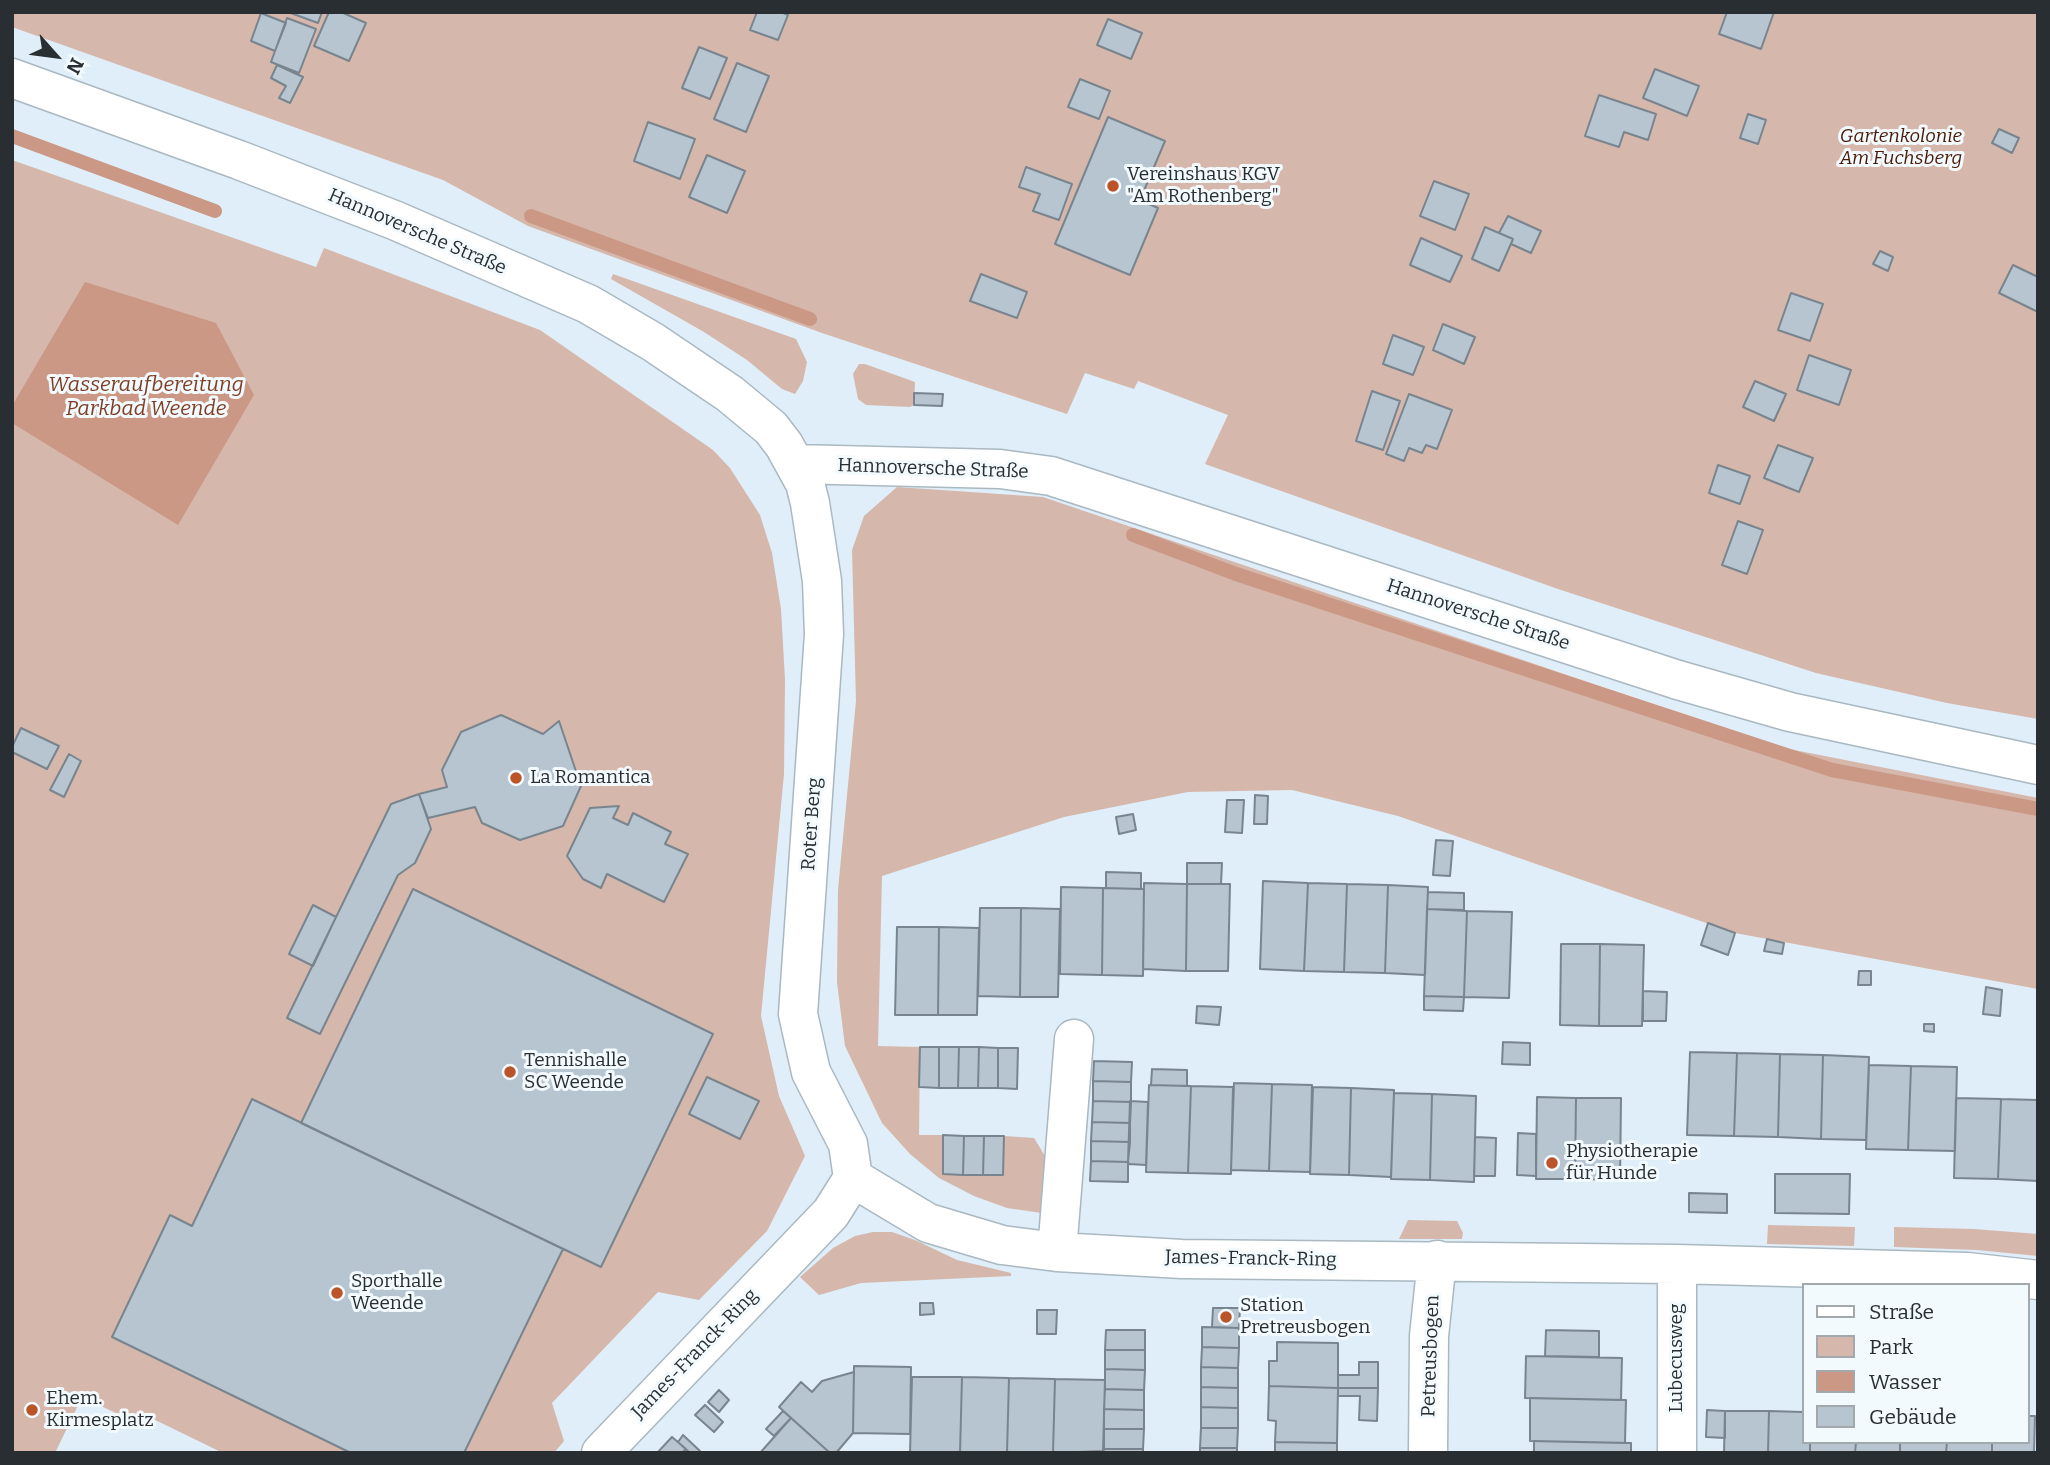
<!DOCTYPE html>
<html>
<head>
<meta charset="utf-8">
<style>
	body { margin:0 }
	#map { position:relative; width:2050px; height:1465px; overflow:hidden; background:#dfeef8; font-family:Bitter,serif }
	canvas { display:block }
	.frame { position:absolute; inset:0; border:14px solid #282e32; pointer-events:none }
	.legend { position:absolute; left:1802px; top:1283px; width:228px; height:161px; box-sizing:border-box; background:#f3fafe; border:2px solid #a2a8ac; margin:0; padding:9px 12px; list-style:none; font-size:21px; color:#282e32 }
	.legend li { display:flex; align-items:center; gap:14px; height:35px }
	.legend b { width:35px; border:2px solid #a2a8ac }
	.north { position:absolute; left:21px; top:21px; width:70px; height:70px; -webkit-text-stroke:5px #f3fafe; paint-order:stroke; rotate:118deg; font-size:19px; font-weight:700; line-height:28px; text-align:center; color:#282e32 }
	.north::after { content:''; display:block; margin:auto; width:24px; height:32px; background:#282e32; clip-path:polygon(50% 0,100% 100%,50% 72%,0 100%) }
</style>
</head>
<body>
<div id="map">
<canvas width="2050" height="1465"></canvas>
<div class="frame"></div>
<ul class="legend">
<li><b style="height:9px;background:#fff"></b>Straße</li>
<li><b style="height:19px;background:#d6b7ab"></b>Park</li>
<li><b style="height:19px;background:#ca9885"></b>Wasser</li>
<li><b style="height:19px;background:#b6c5cf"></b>Gebäude</li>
</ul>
<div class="north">N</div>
</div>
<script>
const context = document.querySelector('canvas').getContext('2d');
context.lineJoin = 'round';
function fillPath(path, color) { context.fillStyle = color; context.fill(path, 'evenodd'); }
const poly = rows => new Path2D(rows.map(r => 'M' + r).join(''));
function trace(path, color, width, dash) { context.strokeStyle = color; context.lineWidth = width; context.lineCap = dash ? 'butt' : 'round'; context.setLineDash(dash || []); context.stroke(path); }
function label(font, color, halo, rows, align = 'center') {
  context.font = font + ' Bitter,serif'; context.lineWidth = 6; context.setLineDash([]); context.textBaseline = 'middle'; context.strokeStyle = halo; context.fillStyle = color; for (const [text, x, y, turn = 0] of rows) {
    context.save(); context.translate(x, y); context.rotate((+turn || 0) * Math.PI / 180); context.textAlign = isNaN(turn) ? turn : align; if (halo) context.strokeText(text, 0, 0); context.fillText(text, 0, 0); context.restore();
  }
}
fillPath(poly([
	[12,12,2038,12,2038,719,1947,703,1816,673,1558,589,1205,464,1228,415,1138,381,1134,389,1085,373,1067,414,822,333,528,226,443,180,12,27],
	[12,160,316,267,324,248,540,330,713,450,730,468,760,515,772,553,781,609,785,680,784,774,761,1016,779,1096,805,1156,767,1231,699,1300,658,1292,552,1403,564,1441,554,1453,223,1453,145,1415,139,1424,82,1397,55,1453,12,1453],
	[613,274,796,339,807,362,803,381,795,394,782,389,747,360,704,332,611,279],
	[859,364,865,364,915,382,914,405,910,407,866,405,858,399,853,374],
	[897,487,1043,497,1779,747,2038,798,2038,989,1735,933,1398,816,1292,790,1188,792,1064,817,882,876,878,1046,920,1047,919,1135,943,1135,944,1174,1003,1175,1004,1136,1034,1138,1045,1156,1042,1213,1007,1208,974,1196,939,1178,910,1154,882,1123,845,1046,837,982,838,890,856,701,852,550,864,516],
	[1408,1220,1457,1221,1463,1233,1462,1239,1399,1239],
	[1768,1225,1855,1227,1854,1246,1767,1244],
	[1894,1227,1974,1229,2038,1234,2038,1256,1977,1250,1894,1247],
	[873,1232,892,1232,915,1240,957,1260,1011,1273,1011,1276,861,1283,819,1295,800,1277,833,1248,855,1236]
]), '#d6b7ab');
fillPath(poly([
	[85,282,216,323,254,395,178,525,12,423,12,406]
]), '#ca9885');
trace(poly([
	[12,136,215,211],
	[531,216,810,319],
	[1133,535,1236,574,1832,770,2038,809]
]), '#ca9885', 14);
const building = poly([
	[288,12,322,12,318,23,288,12],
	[329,12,341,12,366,23,349,61,314,46,329,12],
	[757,12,781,12,788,15,778,40,750,30,757,12],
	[1727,12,1774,12,1761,49,1719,34,1727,12],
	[261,13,286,23,275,51,251,41,261,13],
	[287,18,316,29,299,73,271,62,287,18],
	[1108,19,1142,33,1131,59,1097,45,1108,19],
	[699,47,727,58,710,99,682,88,699,47],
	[737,63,769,76,746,132,714,119,737,63],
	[277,65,303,77,290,103,279,98,286,86,271,78,277,65],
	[1655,69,1699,86,1687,116,1643,98,1655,69],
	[1080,79,1110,91,1099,119,1068,107,1080,79],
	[1599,95,1656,114,1648,140,1624,132,1619,147,1585,136,1599,95],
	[1748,114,1766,120,1758,144,1740,138,1748,114],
	[1108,117,1165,141,1140,200,1158,208,1130,275,1055,244,1108,117],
	[648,122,695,139,680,179,634,161,648,122],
	[1999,129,2019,138,2012,153,1992,143,1999,129],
	[707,155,745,171,727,213,689,197,707,155],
	[1026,167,1072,184,1059,220,1033,211,1040,194,1019,187,1026,167],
	[1434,181,1469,194,1455,230,1420,216,1434,181],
	[1508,216,1541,231,1531,253,1511,244,1513,239,1499,233,1508,216],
	[1485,227,1513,239,1499,271,1472,259,1485,227],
	[1421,238,1462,256,1450,282,1410,265,1421,238],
	[1880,251,1893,257,1888,271,1873,264,1880,251],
	[2013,265,2038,277,2038,312,1999,293,2013,265],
	[981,274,1027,292,1017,318,970,301,981,274],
	[1791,293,1823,304,1810,341,1778,330,1791,293],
	[1443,324,1475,337,1464,364,1433,350,1443,324],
	[1393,335,1424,347,1413,375,1383,364,1393,335],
	[1809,355,1851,370,1839,405,1797,390,1809,355],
	[1755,381,1786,394,1774,421,1743,407,1755,381],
	[1372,391,1400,401,1383,450,1356,441,1372,391],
	[914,393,943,394,942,406,914,405,914,393],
	[1409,394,1452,410,1437,449,1426,445,1422,453,1409,448,1404,461,1386,454,1409,394],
	[1778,445,1813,458,1799,492,1764,478,1778,445],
	[1718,465,1750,476,1740,504,1709,493,1718,465],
	[1738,521,1763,530,1747,574,1722,565,1738,521],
	[501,715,543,734,559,721,581,786,563,826,520,840,482,823,475,807,428,818,419,794,447,787,442,770,461,732,501,715],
	[21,728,59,746,47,769,12,752,12,747,21,728],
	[69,754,81,761,64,797,50,790,69,754],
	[419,794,431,829,415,863,398,875,320,1034,287,1018,391,804,419,794],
	[1255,795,1268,796,1267,824,1254,824,1255,795],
	[1227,800,1244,800,1242,833,1225,832,1227,800],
	[619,806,613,818,628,825,633,813,671,832,665,844,688,854,664,902,607,874,601,888,583,879,567,856,590,808,619,806],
	[1133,814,1136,830,1119,834,1116,817,1133,814],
	[1436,840,1453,841,1450,876,1433,875,1436,840],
	[1187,863,1222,863,1221,884,1187,884,1187,863],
	[1106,872,1141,873,1141,889,1106,888,1106,872],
	[1263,881,1308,883,1304,971,1260,969,1263,881],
	[1144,883,1187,884,1186,971,1143,969,1144,883],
	[1308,883,1347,884,1344,972,1304,971,1308,883],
	[1187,884,1230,884,1228,971,1186,971,1187,884],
	[1347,884,1388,885,1385,973,1344,972,1347,884],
	[1388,885,1428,887,1425,975,1385,973,1388,885],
	[1061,887,1103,888,1102,975,1060,974,1061,887],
	[1103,888,1144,889,1143,976,1102,975,1103,888],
	[413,889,713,1034,601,1267,301,1123,413,889],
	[1428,892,1464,893,1464,910,1427,909,1428,892],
	[313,905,336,917,313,966,289,954,313,905],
	[980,908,1021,908,1020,997,978,996,980,908],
	[1021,908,1060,909,1058,997,1020,997,1021,908],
	[1427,909,1467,911,1464,997,1424,996,1427,909],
	[1467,911,1512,912,1509,998,1464,997,1467,911],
	[1708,923,1735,933,1728,955,1701,945,1708,923],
	[897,927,939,927,938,1015,895,1015,897,927],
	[939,927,979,928,977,1015,938,1015,939,927],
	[1767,939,1784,943,1782,954,1764,951,1767,939],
	[1561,944,1600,944,1599,1026,1560,1025,1561,944],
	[1600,944,1644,945,1642,1026,1599,1026,1600,944],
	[1859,971,1871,971,1871,985,1858,985,1859,971],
	[1986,987,2002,990,2000,1016,1983,1014,1986,987],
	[1643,991,1667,992,1666,1021,1643,1021,1643,991],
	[1424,996,1464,997,1463,1011,1424,1010,1424,996],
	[1197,1006,1221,1007,1219,1025,1196,1023,1197,1006],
	[1924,1024,1934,1024,1934,1032,1924,1031,1924,1024],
	[1503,1042,1530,1043,1530,1065,1502,1064,1503,1042],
	[920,1047,939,1047,939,1088,919,1087,920,1047],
	[939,1047,959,1047,958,1088,939,1088,939,1047],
	[959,1047,979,1047,978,1088,958,1088,959,1047],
	[979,1047,998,1048,998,1088,978,1088,979,1047],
	[998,1048,1018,1048,1017,1089,998,1088,998,1048],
	[1690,1052,1737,1053,1734,1136,1687,1135,1690,1052],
	[1737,1053,1780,1054,1778,1137,1734,1136,1737,1053],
	[1780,1054,1823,1055,1821,1139,1778,1137,1780,1054],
	[1823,1055,1869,1057,1866,1140,1821,1139,1823,1055],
	[1094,1061,1132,1062,1131,1082,1093,1081,1094,1061],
	[1869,1065,1911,1066,1908,1150,1866,1149,1869,1065],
	[1911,1066,1957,1067,1955,1151,1908,1150,1911,1066],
	[1152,1069,1187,1070,1187,1086,1151,1085,1152,1069],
	[707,1077,759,1101,740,1139,689,1114,707,1077],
	[1093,1081,1131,1082,1131,1102,1093,1101,1093,1081],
	[1234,1083,1272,1084,1269,1171,1231,1170,1234,1083],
	[1272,1084,1312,1085,1310,1172,1269,1171,1272,1084],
	[1149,1085,1191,1086,1188,1173,1146,1172,1149,1085],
	[1191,1086,1233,1087,1231,1174,1188,1173,1191,1086],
	[1313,1087,1351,1088,1349,1175,1310,1174,1313,1087],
	[1351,1088,1394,1090,1391,1177,1349,1175,1351,1088],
	[1394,1093,1432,1094,1430,1180,1391,1179,1394,1093],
	[1432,1094,1476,1096,1474,1182,1430,1180,1432,1094],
	[1537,1097,1576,1098,1575,1179,1536,1179,1537,1097],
	[1576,1098,1621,1098,1620,1180,1575,1179,1576,1098],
	[1956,1098,2001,1099,1998,1179,1954,1178,1956,1098],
	[252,1099,563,1249,464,1453,351,1453,112,1337,170,1215,192,1226,252,1099],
	[2001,1099,2038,1100,2038,1181,1998,1179,2001,1099],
	[1093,1101,1131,1102,1130,1123,1092,1122,1093,1101],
	[1130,1101,1148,1102,1146,1165,1129,1164,1128,1162,1130,1101],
	[1092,1122,1130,1123,1130,1142,1091,1141,1092,1122],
	[1518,1133,1536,1134,1536,1176,1517,1175,1518,1133],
	[943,1135,964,1136,963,1175,943,1174,943,1135],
	[964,1136,984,1136,983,1175,963,1175,964,1136],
	[984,1136,1004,1136,1003,1175,983,1175,984,1136],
	[1475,1137,1496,1138,1495,1176,1474,1176,1475,1137],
	[1091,1141,1130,1142,1128,1162,1091,1161,1091,1141],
	[1091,1161,1128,1162,1128,1182,1090,1181,1091,1161],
	[1775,1174,1850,1174,1849,1214,1775,1213,1775,1174],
	[1689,1193,1727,1194,1727,1213,1689,1212,1689,1193],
	[920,1303,933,1303,934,1314,920,1315,920,1303],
	[1213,1308,1240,1308,1239,1328,1212,1327,1213,1308],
	[1037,1310,1057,1310,1056,1334,1037,1334,1037,1310],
	[1202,1327,1239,1328,1239,1348,1202,1347,1202,1327],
	[1106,1330,1145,1330,1145,1350,1105,1350,1106,1330],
	[1546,1330,1599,1331,1599,1357,1545,1356,1546,1330],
	[1277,1342,1338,1343,1338,1388,1269,1386,1269,1361,1277,1361,1277,1342],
	[1202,1347,1239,1348,1238,1368,1201,1367,1202,1347],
	[1105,1350,1145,1350,1145,1370,1105,1369,1105,1350],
	[1526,1356,1622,1358,1621,1400,1525,1398,1526,1356],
	[1359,1362,1378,1362,1378,1388,1338,1388,1338,1375,1359,1375,1359,1362],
	[854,1366,911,1367,910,1434,853,1433,854,1366],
	[1201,1367,1238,1368,1238,1388,1201,1387,1201,1367],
	[1105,1369,1145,1370,1144,1390,1105,1389,1105,1369],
	[854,1372,853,1433,836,1453,830,1453,779,1407,801,1382,812,1392,822,1381,854,1372],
	[912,1377,962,1377,960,1453,910,1453,912,1377],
	[962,1377,1009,1378,1007,1453,960,1453,962,1377],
	[1009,1378,1055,1379,1053,1453,1007,1453,1009,1378],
	[1055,1379,1105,1380,1103,1451,1053,1453,1055,1379],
	[1269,1386,1338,1388,1337,1443,1275,1442,1276,1421,1268,1420,1269,1386],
	[1201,1387,1238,1388,1238,1408,1201,1407,1201,1387],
	[1338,1388,1378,1388,1377,1421,1359,1420,1360,1396,1338,1396,1338,1388],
	[1105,1389,1144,1390,1144,1410,1104,1409,1105,1389],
	[719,1390,729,1400,719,1412,708,1402,719,1390],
	[1530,1398,1626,1400,1625,1443,1530,1441,1530,1398],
	[705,1405,723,1422,714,1432,695,1415,705,1405],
	[1201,1407,1238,1408,1238,1428,1201,1428,1201,1407],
	[1104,1409,1144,1410,1144,1429,1104,1429,1104,1409],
	[1707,1410,1725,1411,1725,1438,1706,1437,1707,1410],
	[783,1411,791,1418,774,1436,766,1429,783,1411],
	[1725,1411,1769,1411,1768,1453,1724,1453,1725,1411],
	[1769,1411,1803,1412,1803,1442,1810,1442,1810,1453,1768,1453,1769,1411],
	[2027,1416,2035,1416,2034,1453,1992,1453,1992,1442,2027,1442,2027,1416],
	[791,1418,830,1453,760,1453,791,1418],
	[1201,1428,1238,1428,1237,1448,1200,1448,1201,1428],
	[1104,1429,1144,1429,1143,1449,1104,1449,1104,1429],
	[683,1435,700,1451,699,1453,690,1453,678,1442,683,1435],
	[672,1437,686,1449,682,1453,657,1453,672,1437],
	[1534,1441,1631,1443,1631,1453,1534,1453,1534,1441],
	[1275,1442,1337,1443,1337,1453,1275,1453,1275,1442],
	[1810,1442,1856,1442,1855,1453,1810,1453,1810,1442],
	[1856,1442,1900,1442,1900,1453,1855,1453,1856,1442],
	[1900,1442,1947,1442,1946,1453,1900,1453,1900,1442],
	[1947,1442,1992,1442,1992,1453,1946,1453,1947,1442],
	[1200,1448,1237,1448,1237,1453,1200,1453,1200,1448],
	[1104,1449,1143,1449,1143,1453,1103,1453,1104,1449]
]);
fillPath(building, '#b6c5cf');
trace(building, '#78858e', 2);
const minor = poly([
	[12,78,239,160,394,220,588,304,653,342,730,394,771,428,784,445,805,483,810,503,822,581,824,634,798,1014,811,1072,848,1144,853,1178],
	[795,464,1000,469,1051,476,1678,680,1790,712,2038,765],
	[853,1178,928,1223,1002,1245,1057,1252,1182,1259,1677,1264,1967,1272,2038,1280],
	[1057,1252,1074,1039],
	[601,1453,831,1213,853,1178],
	[1428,1453,1429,1336,1437,1260],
	[1677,1453,1677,1264]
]);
trace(minor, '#a9b8c1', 41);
trace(minor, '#fff', 38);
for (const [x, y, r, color] of [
	[1113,186,7,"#bb5429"],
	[516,778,7,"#bb5429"],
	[510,1072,7,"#bb5429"],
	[1552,1163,7,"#bb5429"],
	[337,1293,7,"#bb5429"],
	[1226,1317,7,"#bb5429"],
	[32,1410,7,"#bb5429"]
]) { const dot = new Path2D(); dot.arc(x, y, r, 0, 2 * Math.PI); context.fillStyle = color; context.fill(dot); trace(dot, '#f3fafe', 2.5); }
label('italic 19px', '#491a06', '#f3fafe', [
	["Gartenkolonie",1901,137],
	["Am Fuchsberg",1901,159]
]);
label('19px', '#282e32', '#f3fafe', [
	["Vereinshaus KGV",1127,175],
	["\"Am Rothenberg\"",1127,197],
	["La Romantica",530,778],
	["Tennishalle",524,1061],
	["SC Weende",524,1083],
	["Physiotherapie",1566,1152],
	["für Hunde",1566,1174],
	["Sporthalle",351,1282],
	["Weende",351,1304],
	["Station",1240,1306],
	["Pretreusbogen",1240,1328],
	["Ehem.",46,1399],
	["Kirmesplatz",46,1421]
], 'left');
label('19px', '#282e32', '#f3fafe', [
	["Hannoversche Straße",417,232,23],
	["Hannoversche Straße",933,469,2],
	["Hannoversche Straße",1478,615,18],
	["Roter Berg",812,824,-86],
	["James-Franck-Ring",1251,1259,1],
	["James-Franck-Ring",695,1354,-46],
	["Petreusbogen",1431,1356,-88],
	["Lubecusweg",1677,1358,-90]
]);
label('italic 21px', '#7f3f26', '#f3fafe', [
	["Wasseraufbereitung",146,385],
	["Parkbad Weende",146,409]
]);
</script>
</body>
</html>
